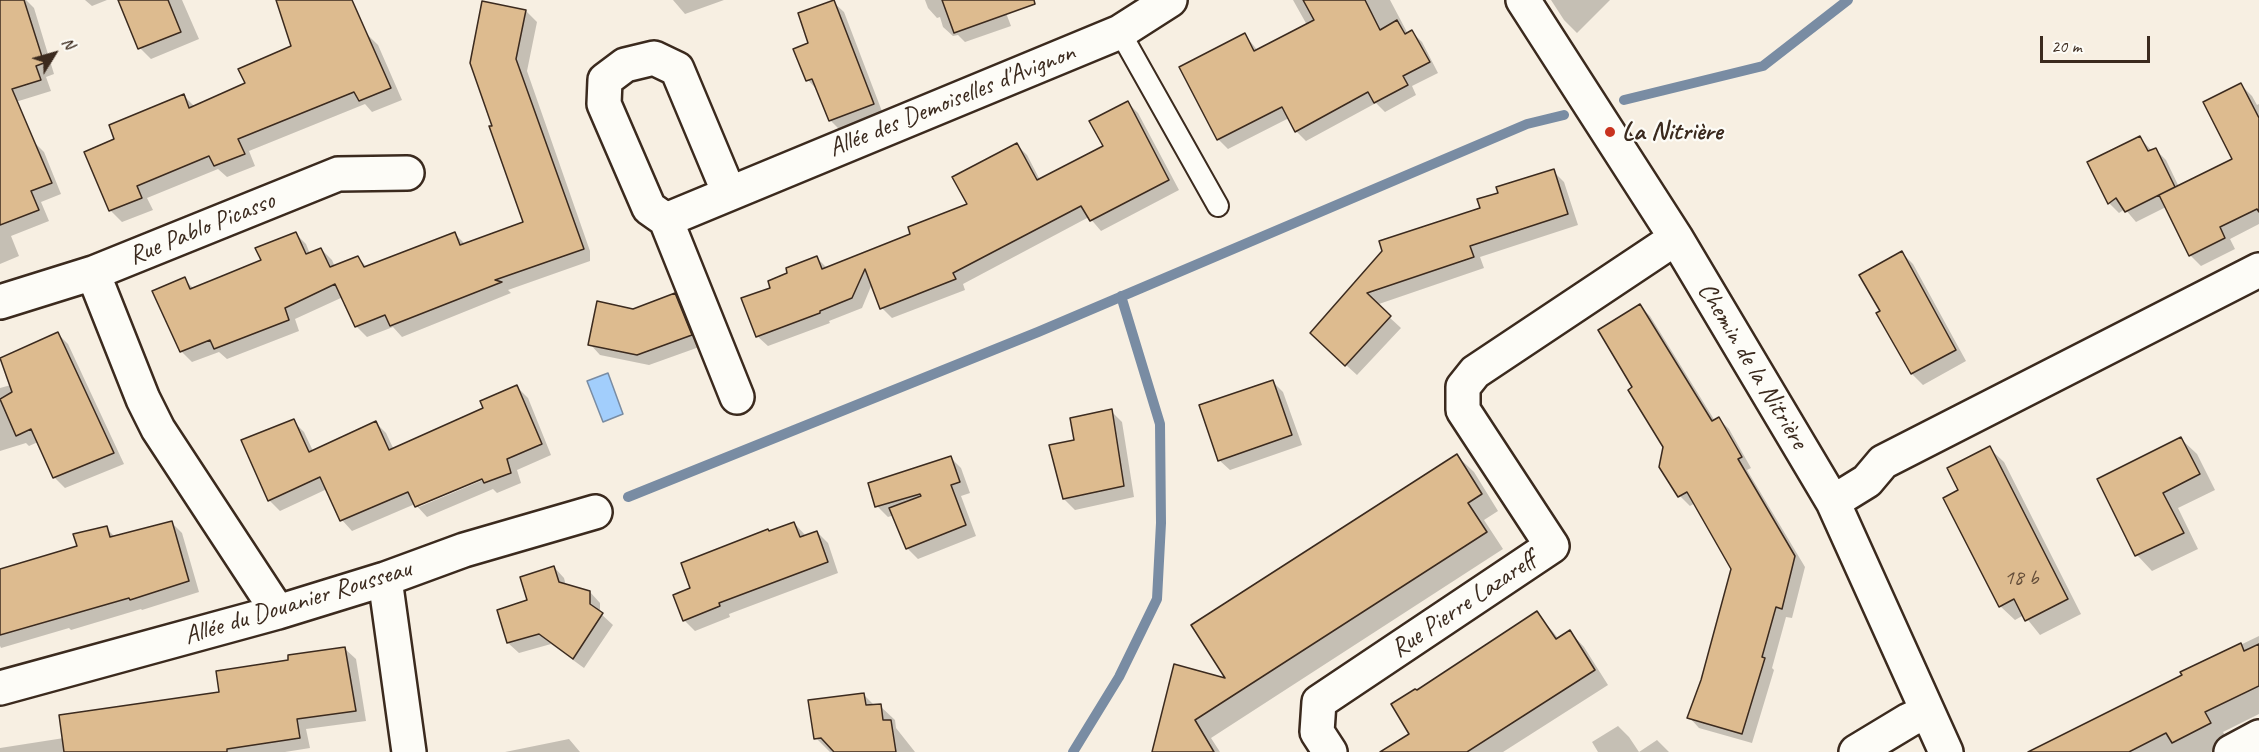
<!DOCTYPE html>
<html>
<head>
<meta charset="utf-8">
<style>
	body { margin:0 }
	#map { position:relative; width:2259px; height:752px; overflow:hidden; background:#f7efe2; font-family:Caveat,sans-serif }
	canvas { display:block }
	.north { position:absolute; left:24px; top:24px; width:60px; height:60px; -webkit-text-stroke:4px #fdfcf7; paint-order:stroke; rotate:53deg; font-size:16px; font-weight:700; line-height:24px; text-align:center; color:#3b2a1e }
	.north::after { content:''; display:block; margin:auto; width:21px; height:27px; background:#3b2a1e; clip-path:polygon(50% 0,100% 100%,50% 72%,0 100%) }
	.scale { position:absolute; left:2040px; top:36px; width:110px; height:27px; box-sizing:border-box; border:3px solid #3b2a1e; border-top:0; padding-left:8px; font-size:18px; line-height:21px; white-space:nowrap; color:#3b2a1e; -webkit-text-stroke:4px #fdfcf7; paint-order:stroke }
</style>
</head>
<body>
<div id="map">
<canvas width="2259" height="752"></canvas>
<div class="north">N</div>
<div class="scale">20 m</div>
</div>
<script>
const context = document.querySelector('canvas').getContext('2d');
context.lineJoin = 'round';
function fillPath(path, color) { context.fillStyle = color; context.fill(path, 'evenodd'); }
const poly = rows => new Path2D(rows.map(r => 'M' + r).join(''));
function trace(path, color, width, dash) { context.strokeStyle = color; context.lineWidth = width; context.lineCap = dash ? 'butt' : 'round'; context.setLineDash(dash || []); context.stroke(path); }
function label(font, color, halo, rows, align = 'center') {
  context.font = font + ' Caveat,sans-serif'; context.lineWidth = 4.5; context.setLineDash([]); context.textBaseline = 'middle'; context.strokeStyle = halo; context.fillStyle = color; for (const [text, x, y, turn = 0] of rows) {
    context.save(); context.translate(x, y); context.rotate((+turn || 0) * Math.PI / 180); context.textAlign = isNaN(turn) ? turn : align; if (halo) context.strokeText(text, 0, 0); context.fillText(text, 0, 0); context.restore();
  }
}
const water = poly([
	[608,373,623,414,603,422,587,381,608,373]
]);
fillPath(water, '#a2cefc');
trace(water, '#798ca3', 1.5);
fillPath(poly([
	[13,0,26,0,34,8,54,74,46,77,51,91,9,104,0,95,0,4],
	[85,0,107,0,92,6],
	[120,0,182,0,199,39,151,59,140,48],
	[278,0,332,0,378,45,402,100,372,112,365,104,249,151,255,166,227,177,218,169,147,198,153,210,122,222,110,210,116,139,184,96,195,107,247,84,292,47],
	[673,0,724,0,685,14],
	[925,0,1026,0,1006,13,1011,26,965,42,958,35,953,36,943,27,940,17,937,18,928,8],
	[1293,0,1390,0,1408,34,1412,32,1422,42,1438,73,1412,86,1416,95,1385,112,1376,103,1306,141,1296,131,1289,118,1228,149,1218,139,1245,35,1258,51,1307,25],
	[1551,0,1610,0,1577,33,1564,20],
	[833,2,844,12,883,114,841,131,830,120,819,92,808,80,810,44],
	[526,11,537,22,527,71,590,251,590,261,508,290,511,293,402,337,393,327,367,337,356,326,343,297,295,319,299,331,227,359,219,352,192,362,181,351,184,279,194,289,263,260,295,233,306,244,310,254,321,249,332,260,335,267,358,258,367,267,455,234,466,245,524,222,494,127],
	[2241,85,2252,96,2257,105,2259,104,2259,224,2230,239,2235,249,2201,266,2190,255,2166,207,2136,222,2125,209,2119,213,2109,203,2140,138,2152,151,2156,150,2166,160,2179,187,2234,159],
	[1128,103,1138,113,1179,190,1101,231,1089,217,963,284,965,290,892,318,882,308,872,284,862,308,829,321,830,323,768,346,757,336,772,289,789,274,817,258,827,268,912,235,969,205,1017,145,1027,155,1040,180,1105,147],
	[33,141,44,152,61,194,41,202,49,221,11,236,19,256,0,264,0,154],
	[1553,171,1564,182,1578,225,1480,257,1484,268,1376,305,1401,328,1357,375,1323,344,1384,251,1482,209],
	[1902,253,1913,264,1966,361,1923,385,1912,374,1882,312],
	[675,295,686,306,702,346,649,365,600,355,590,344,633,310],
	[1640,306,1650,316,1715,421,1719,419,1729,429,1751,468,1747,470,1805,567,1792,618,1786,617,1772,668,1774,670,1752,743,1699,728,1689,717,1702,680,1732,569,1695,503,1690,506,1680,496,1664,446,1634,388],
	[57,333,68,344,124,464,65,488,54,477,38,442,29,446,26,443,0,451,0,388,11,385,0,359],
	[1273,382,1283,392,1302,445,1230,470,1219,460],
	[517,387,528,398,551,455,517,470,521,483,497,493,493,489,427,517,415,504,352,531,342,520,327,489,280,511,269,500,293,421,304,432,313,451,376,423,386,433,394,450,485,409],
	[488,475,490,477,419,507,419,504],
	[1111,411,1122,422,1134,497,1075,510,1064,499,1076,442],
	[2181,439,2197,454,2215,490,2178,508,2198,549,2152,571,2137,555],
	[1989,448,2004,462,2081,614,2040,635,2024,615,2015,620,2000,606,1960,491],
	[1457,456,1474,472,1498,511,1484,520,1503,549,1211,738,1220,752,1154,752],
	[950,457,961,468,970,493,961,496,976,536,918,559,907,548,894,515,888,517,877,506],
	[171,522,182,533,199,592,142,610,141,609,71,630,69,628,1,648,0,646,0,570,79,547,106,528,115,537],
	[794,523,806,536,817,532,828,543,838,573,729,614,730,617,695,631,684,620,692,589,770,532],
	[554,567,564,578,566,586,590,592,600,603,600,613,613,625,584,668,551,644,519,653,508,643,499,611,529,601],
	[1537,613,1559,639,1570,632,1584,647,1608,685,1503,752,1400,752,1411,734,1417,692],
	[2259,636,2259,714,2223,732,2229,743,2211,752,2031,752,2184,675,2182,673],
	[345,649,356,659,366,721,306,729,310,748,285,752,0,752,0,748,64,738,221,693,290,661],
	[864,695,875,706,880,706,895,720,896,728,915,752,830,752,816,738],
	[1618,726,1629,737,1639,752,1598,752,1592,742],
	[569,739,580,752,505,752],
	[1657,740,1669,752,1639,752]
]), '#0003');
trace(poly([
	[1624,100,1763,66,1848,0],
	[628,497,1038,332,1527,124,1564,115],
	[1073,752,1119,677,1157,599,1161,523,1160,424,1121,296]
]), '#798ca3', 10);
const building = poly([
	[0,0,24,0,44,63,36,66,41,80,12,89,52,183,31,191,39,210,0,225,0,0],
	[118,0,168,0,181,32,138,49,118,0],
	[276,0,352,0,391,88,359,101,354,92,238,139,245,154,214,166,209,156,137,186,142,198,109,211,84,152,114,139,109,125,184,94,189,108,245,83,238,69,291,46,276,0],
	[834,0,874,104,829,121,812,79,806,81,793,49,808,43,798,13,834,0],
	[942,0,1034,0,1035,4,954,33,942,0],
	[1303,0,1365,0,1380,30,1397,20,1405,34,1412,30,1430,62,1403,76,1408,85,1374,103,1368,92,1295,132,1282,107,1217,140,1179,67,1245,33,1254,51,1314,20,1303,0],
	[482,1,526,10,516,59,584,249,495,280,502,282,390,326,385,315,355,327,335,284,285,308,289,320,214,349,210,340,180,352,152,291,185,277,190,289,222,276,261,260,255,248,296,232,306,254,321,248,330,267,358,256,364,267,455,232,460,245,523,222,489,126,492,126,470,63,482,1],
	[2241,83,2259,118,2259,212,2257,209,2220,227,2225,238,2189,256,2159,195,2232,159,2203,102,2241,83],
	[1128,101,1169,180,1090,221,1081,206,953,273,956,279,880,309,865,269,852,298,820,311,820,313,756,337,741,298,770,288,768,281,787,273,786,268,817,256,822,269,910,234,908,227,967,204,952,177,1017,143,1037,180,1103,146,1089,121,1128,101],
	[2140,136,2148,151,2156,148,2175,187,2125,212,2116,198,2108,204,2087,162,2140,136],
	[1554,169,1568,214,1470,246,1474,257,1367,293,1391,316,1345,366,1310,333,1382,251,1379,241,1480,208,1477,199,1498,193,1496,187,1554,169],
	[1902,251,1956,350,1911,374,1876,313,1880,311,1859,275,1902,251],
	[675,293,692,335,637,355,588,345,597,301,633,309,675,293],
	[1640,304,1712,421,1719,417,1742,457,1738,459,1795,556,1782,609,1776,607,1762,657,1765,658,1742,734,1687,718,1701,680,1731,569,1687,492,1678,497,1659,467,1663,447,1628,390,1632,387,1598,330,1640,304],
	[58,332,114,453,53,478,31,429,16,436,0,399,12,392,0,358,58,332],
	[1273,380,1292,435,1218,461,1199,405,1273,380],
	[517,385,542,444,507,459,511,473,484,483,482,479,415,507,408,492,340,521,320,477,268,501,241,440,294,419,309,452,376,421,389,450,483,408,480,401,517,385],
	[1112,409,1124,486,1063,499,1049,445,1074,440,1070,418,1112,409],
	[2181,437,2200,474,2163,493,2184,533,2135,556,2097,479,2181,437],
	[1990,446,2068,599,2025,621,2014,599,1999,607,1943,498,1958,490,1947,468,1990,446],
	[1457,454,1482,494,1468,503,1487,532,1195,720,1214,752,1152,752,1174,664,1225,678,1191,625,1457,454],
	[951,456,960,482,951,485,966,525,906,549,889,508,921,496,920,494,875,507,868,483,951,456],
	[172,521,189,581,130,600,129,598,0,635,0,569,77,546,73,534,107,526,110,537,172,521],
	[794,522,800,537,817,531,828,562,719,603,720,606,683,621,673,595,690,588,681,563,768,529,769,531,794,522],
	[554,566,559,582,590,591,590,604,603,613,573,659,539,634,507,643,497,610,527,600,520,577,554,566],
	[1537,611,1556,639,1570,630,1595,670,1467,752,1380,752,1409,734,1391,704,1415,689,1417,690,1537,611],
	[2241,643,2244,651,2259,644,2259,686,2205,712,2211,723,2172,743,2166,733,2129,752,2028,752,2182,675,2180,672,2241,643],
	[345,647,356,711,297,719,300,738,227,749,227,752,64,752,59,715,219,692,216,671,288,660,288,655,345,647],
	[864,693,866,705,881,704,883,720,891,720,896,752,834,752,821,738,814,739,808,700,864,693]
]);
fillPath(building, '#ddbb8f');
trace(building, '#3b2a1e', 1.5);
const service = poly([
	[1120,32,1218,206]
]);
const minor = poly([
	[1523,0,1676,238,1833,502,1946,752],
	[729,193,677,69,654,58,625,65,605,80,604,104,649,208,666,220,1120,32,1170,0],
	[666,220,737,397],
	[93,273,143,399,158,429,278,612],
	[0,302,93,273,338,174,407,173],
	[1833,502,1867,481,1883,462,2259,270],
	[385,579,409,752],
	[0,688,278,612,385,579,464,550,595,512],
	[1330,752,1317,732,1319,702,1552,546,1463,410,1463,387,1475,372,1676,238],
	[1856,752,1909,720,1927,712],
	[2231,752,2259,737]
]);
trace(service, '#3b2a1e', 24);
trace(minor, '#3b2a1e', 38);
trace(service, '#fdfcf7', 20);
trace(minor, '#fdfcf7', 33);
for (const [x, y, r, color] of [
	[1610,132,6,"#c8321e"]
]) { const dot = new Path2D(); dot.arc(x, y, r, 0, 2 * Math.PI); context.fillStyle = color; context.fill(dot); trace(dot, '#fdfcf7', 2); }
label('22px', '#644e3a', null, [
	["18 b",2021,578]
]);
label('26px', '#3b2a1e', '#fdfcf7', [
	["Allée des Demoiselles d'Avignon",952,101,-22],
	["Rue Pablo Picasso",202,229,-22],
	["Chemin de la Nitrière",1752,366,59],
	["Allée du Douanier Rousseau",298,603,-17],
	["Rue Pierre Lazareff",1464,605,-34]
]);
label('bold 26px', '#3b2a1e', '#fdfcf7', [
	["La Nitrière",1622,132]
], 'left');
</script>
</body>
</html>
